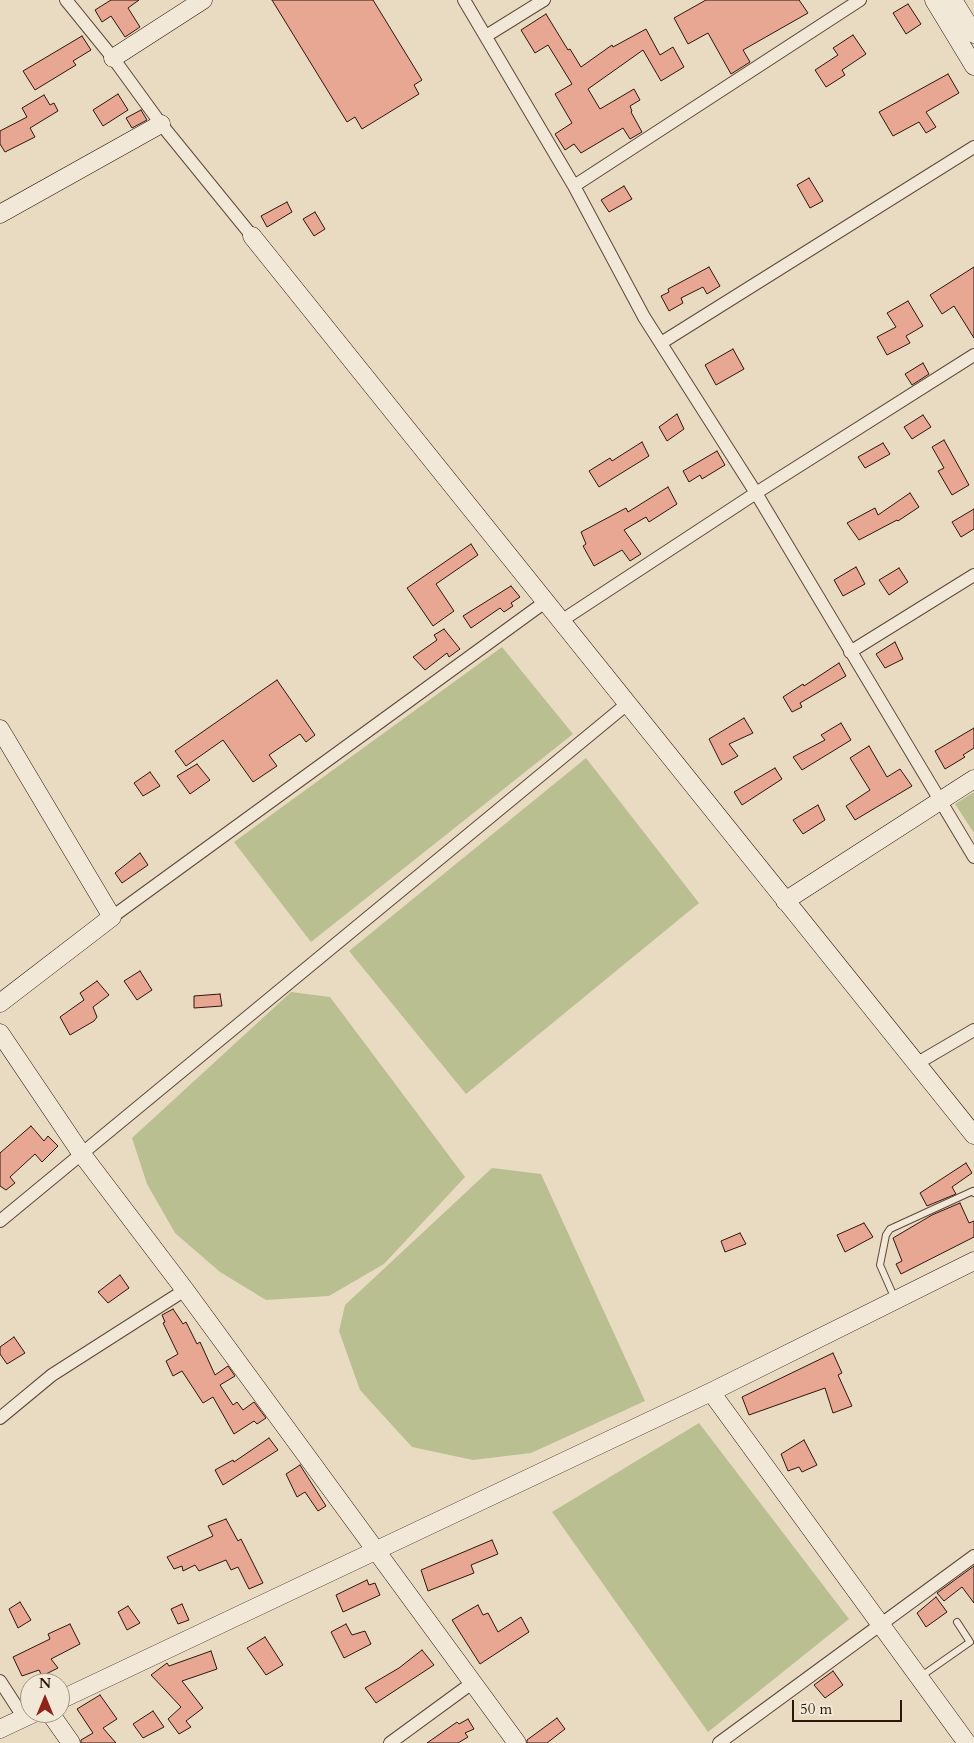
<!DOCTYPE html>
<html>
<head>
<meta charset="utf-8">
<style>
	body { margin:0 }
	#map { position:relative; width:974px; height:1743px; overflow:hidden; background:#e9dbc1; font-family:Cardo,serif }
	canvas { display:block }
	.north { position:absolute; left:20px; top:1673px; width:50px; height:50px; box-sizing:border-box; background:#f1e8d7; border:1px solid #a39486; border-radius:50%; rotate:0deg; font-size:14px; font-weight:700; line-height:20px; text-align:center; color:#2f160c }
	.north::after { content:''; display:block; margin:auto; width:18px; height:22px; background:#8f2418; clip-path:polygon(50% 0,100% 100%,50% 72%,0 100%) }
	.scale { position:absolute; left:792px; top:1700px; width:110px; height:22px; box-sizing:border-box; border:2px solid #2f160c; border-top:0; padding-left:6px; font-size:15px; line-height:18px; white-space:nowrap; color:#2f160c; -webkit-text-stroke:4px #f1e8d7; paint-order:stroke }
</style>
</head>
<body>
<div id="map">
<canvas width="974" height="1743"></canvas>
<div class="north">N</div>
<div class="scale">50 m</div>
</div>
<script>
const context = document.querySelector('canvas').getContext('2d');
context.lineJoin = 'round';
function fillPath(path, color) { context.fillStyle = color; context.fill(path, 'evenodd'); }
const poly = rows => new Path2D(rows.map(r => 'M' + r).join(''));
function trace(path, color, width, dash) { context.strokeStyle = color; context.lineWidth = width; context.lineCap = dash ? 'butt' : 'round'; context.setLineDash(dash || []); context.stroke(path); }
fillPath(poly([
	[502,647,573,734,311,942,234,842],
	[586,758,699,903,466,1094,349,951],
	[974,792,974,833,955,804],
	[291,992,330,997,465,1177,384,1264,329,1296,266,1300,220,1272,175,1233,147,1184,132,1138],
	[492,1168,541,1174,645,1401,531,1453,473,1460,412,1447,360,1390,339,1331,345,1305],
	[699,1423,849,1619,708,1732,552,1512]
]), '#babf91');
const building = poly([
	[111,0,139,0,128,8,140,27,125,37,111,16,102,22,95,10,111,0],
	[272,0,373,0,422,80,414,85,419,94,362,129,355,117,347,122,272,0],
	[706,0,799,0,808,13,743,50,750,62,731,74,708,33,688,44,674,18,706,0],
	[908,4,921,24,906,34,893,13,908,4],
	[546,14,568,50,570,49,581,67,612,45,613,47,646,29,660,55,673,47,684,67,661,81,643,50,588,89,600,109,634,89,640,100,630,106,632,111,631,112,642,132,630,139,623,128,581,153,574,144,565,150,555,134,572,123,555,94,572,84,548,45,535,53,521,30,546,14],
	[853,35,866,54,842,70,845,75,826,87,815,70,838,55,833,48,853,35],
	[82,36,91,50,73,61,76,65,35,90,23,71,82,36],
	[948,74,959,93,926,112,936,127,926,133,919,122,893,136,879,112,948,74],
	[118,94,128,110,103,126,93,110,118,94],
	[44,95,50,105,54,103,58,111,30,128,35,137,5,152,0,144,0,131,27,117,22,108,44,95],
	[141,110,147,120,132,128,126,118,141,110],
	[809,178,823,201,810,208,797,185,809,178],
	[624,186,632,199,609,212,601,200,624,186],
	[287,202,292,212,267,227,261,216,287,202],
	[315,212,325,229,314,236,303,219,315,212],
	[709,267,720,286,707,294,703,287,681,298,683,303,669,311,661,296,669,292,668,289,709,267],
	[974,267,974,338,954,306,942,314,930,295,974,267],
	[908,301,923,326,906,336,910,343,887,355,877,337,896,327,887,313,908,301],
	[733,349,744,369,716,385,705,365,733,349],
	[923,363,929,374,912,385,905,374,923,363],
	[677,414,684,429,667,441,659,427,677,414],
	[923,415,931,427,912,439,904,427,923,415],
	[944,440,969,485,952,495,938,471,944,468,932,447,944,440],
	[642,442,649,456,599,487,589,471,610,458,612,461,642,442],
	[883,443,890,454,865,468,858,457,883,443],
	[717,451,725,465,702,479,700,475,689,482,683,471,717,451],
	[668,487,677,504,649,522,646,517,624,530,641,554,630,561,622,550,594,566,583,546,586,544,581,532,626,508,628,512,668,487],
	[910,493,919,507,898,521,897,520,859,540,847,523,875,508,878,515,910,493],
	[974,509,974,529,961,537,952,522,974,509],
	[471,544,478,555,436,584,454,611,433,626,407,588,471,544],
	[856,567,865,584,843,596,834,580,856,567],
	[899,568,908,582,889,595,879,580,899,568],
	[511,586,520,597,511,603,513,606,504,612,500,608,471,628,463,616,511,586],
	[444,629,460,649,449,657,447,653,425,670,413,657,437,640,434,635,444,629],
	[895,642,903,659,885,668,876,654,895,642],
	[839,663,846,676,800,703,802,707,792,712,783,697,803,684,804,686,839,663],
	[277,680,315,735,306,742,300,734,269,755,277,766,253,782,223,740,186,766,175,751,277,680],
	[744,718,753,733,729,744,738,756,722,765,709,739,744,718],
	[841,723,851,740,802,770,793,757,825,740,821,735,841,723],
	[974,728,974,748,963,755,965,757,945,769,935,751,974,728],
	[869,746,887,777,900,769,912,786,855,820,846,806,870,790,850,758,869,746],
	[197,764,210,780,190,794,177,776,197,764],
	[775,768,782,779,742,805,734,792,775,768],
	[150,772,160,786,143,796,134,783,150,772],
	[818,805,825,820,803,834,793,820,818,805],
	[140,853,148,865,122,883,115,873,140,853],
	[140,971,152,990,137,1000,124,981,140,971],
	[97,981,109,995,93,1007,97,1017,94,1021,70,1035,60,1017,84,1000,80,993,97,981],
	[220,994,222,1006,194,1008,194,996,220,994],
	[31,1126,44,1141,48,1136,58,1146,42,1162,35,1154,10,1177,15,1183,6,1190,0,1186,0,1153,31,1126],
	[966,1163,972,1173,952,1187,956,1194,927,1206,920,1193,966,1163],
	[960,1203,969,1223,974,1221,974,1237,901,1274,896,1264,902,1261,893,1238,932,1215,960,1203],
	[864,1223,873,1237,845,1252,837,1235,864,1223],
	[740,1233,746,1244,725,1252,721,1241,740,1233],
	[120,1275,129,1288,108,1303,98,1292,120,1275],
	[173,1309,183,1324,186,1322,197,1344,200,1342,215,1375,228,1366,235,1376,220,1385,233,1405,237,1402,243,1410,254,1402,266,1418,257,1424,254,1421,234,1434,213,1397,203,1403,182,1371,173,1376,166,1361,178,1354,163,1323,165,1322,162,1315,173,1309],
	[14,1337,25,1353,7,1364,0,1354,0,1347,14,1337],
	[833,1353,842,1373,838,1375,852,1406,833,1413,825,1388,749,1415,742,1397,833,1353],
	[269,1438,278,1450,223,1485,215,1470,233,1460,234,1462,269,1438],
	[804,1440,817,1465,802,1472,799,1467,788,1471,781,1454,804,1440],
	[300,1465,326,1506,318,1511,305,1492,297,1497,286,1474,300,1465],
	[226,1519,238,1541,241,1539,263,1583,249,1589,238,1567,231,1570,226,1560,199,1571,195,1565,183,1571,182,1566,174,1569,167,1557,213,1536,208,1526,226,1519],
	[492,1540,498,1554,471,1565,474,1573,428,1591,421,1570,492,1540],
	[974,1566,974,1603,962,1587,944,1601,937,1593,974,1566],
	[367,1580,369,1585,375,1583,380,1595,343,1612,336,1595,367,1580],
	[936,1597,947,1612,926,1627,917,1613,936,1597],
	[20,1602,31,1620,18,1628,9,1609,20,1602],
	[182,1604,189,1620,178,1624,171,1609,182,1604],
	[478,1605,483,1615,488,1613,498,1632,521,1617,529,1632,480,1664,452,1620,478,1605],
	[128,1606,140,1623,127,1630,118,1612,128,1606],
	[70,1624,80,1644,51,1659,58,1668,42,1676,39,1670,22,1676,13,1657,50,1639,48,1634,70,1624],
	[346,1624,352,1635,365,1631,371,1644,344,1658,331,1632,346,1624],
	[265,1637,283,1665,266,1675,247,1648,265,1637],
	[422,1650,434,1665,376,1703,365,1688,399,1668,422,1650],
	[211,1651,217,1669,182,1681,203,1708,186,1721,191,1727,179,1734,168,1719,181,1707,151,1675,167,1663,169,1666,211,1651],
	[833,1671,843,1685,825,1698,814,1685,833,1671],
	[100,1695,117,1719,103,1728,116,1743,81,1743,81,1740,93,1733,77,1709,100,1695],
	[153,1711,164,1727,143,1738,133,1724,153,1711],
	[557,1718,565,1729,547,1743,527,1743,527,1740,557,1718],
	[468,1719,474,1729,465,1733,468,1737,458,1743,427,1743,457,1722,459,1724,468,1719]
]);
fillPath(building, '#e7a792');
trace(building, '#2f160c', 1);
const lane = poly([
	[895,1299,880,1265,886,1235,890,1229,973,1191,974,1193],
	[920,1677,970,1642,957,1622]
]);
const street = poly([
	[66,0,113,58,161,124,252,236],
	[464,0,574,186,644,317,756,493,974,857],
	[486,36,544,0],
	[574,186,860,0],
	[661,343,974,147],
	[561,621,756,493,974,355],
	[850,652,974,575],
	[112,917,545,602],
	[916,1064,974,1030],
	[0,1221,627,704],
	[0,1418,52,1375,185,1290],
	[0,1681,24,1718],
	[390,1743,472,1683],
	[719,1743,974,1556]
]);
const secondary = poly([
	[934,0,974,66],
	[953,0,974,34],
	[113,58,203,0],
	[0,214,161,124],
	[252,236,974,1135],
	[0,729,112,917,0,1003],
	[785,901,974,779],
	[0,1033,81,1153,185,1290,517,1743],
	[711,1392,967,1743],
	[60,1700,711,1392,974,1261],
	[50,1713,71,1743],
	[0,1729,34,1713]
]);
trace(lane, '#5e4739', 8);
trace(street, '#5e4739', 14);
trace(secondary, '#2f160c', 19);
trace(lane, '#f1e8d7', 6);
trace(street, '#f1e8d7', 12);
trace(secondary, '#f1e8d7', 18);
</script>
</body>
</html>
